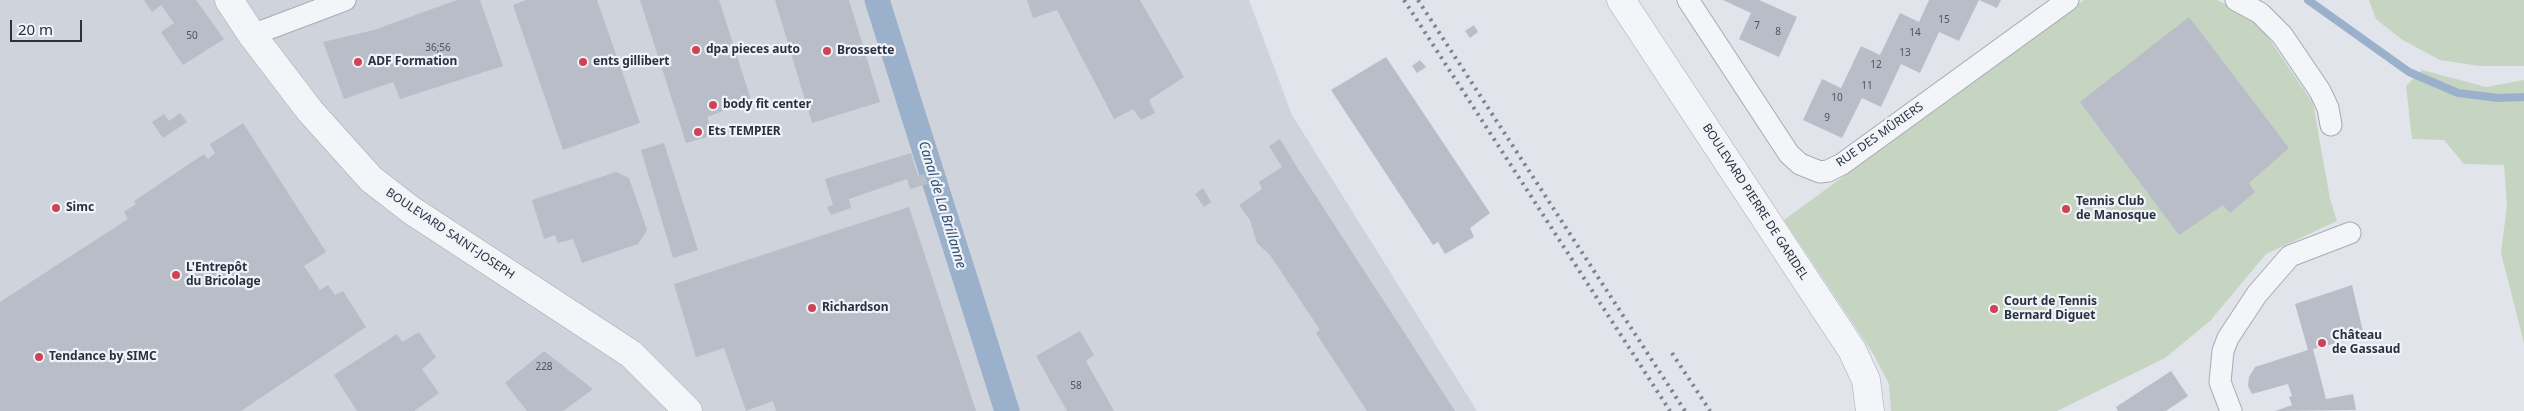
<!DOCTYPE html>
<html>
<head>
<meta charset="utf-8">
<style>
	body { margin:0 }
	#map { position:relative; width:2524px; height:411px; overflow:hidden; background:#e1e4ea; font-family:"Noto Sans",sans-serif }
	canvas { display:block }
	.scale { position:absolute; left:10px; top:20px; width:72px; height:22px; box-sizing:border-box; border:2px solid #293142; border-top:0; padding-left:6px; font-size:15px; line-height:18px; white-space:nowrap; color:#293142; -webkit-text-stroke:4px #f0f3f7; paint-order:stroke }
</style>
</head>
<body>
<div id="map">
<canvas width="2524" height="411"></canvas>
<div class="scale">20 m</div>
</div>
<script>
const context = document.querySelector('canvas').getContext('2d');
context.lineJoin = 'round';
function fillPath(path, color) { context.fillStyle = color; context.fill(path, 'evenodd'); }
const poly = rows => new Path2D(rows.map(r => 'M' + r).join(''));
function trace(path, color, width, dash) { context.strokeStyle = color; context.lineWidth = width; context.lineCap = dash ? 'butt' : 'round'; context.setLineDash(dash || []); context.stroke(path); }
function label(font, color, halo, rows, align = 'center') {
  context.font = font + ' "Noto Sans",sans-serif'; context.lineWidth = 4.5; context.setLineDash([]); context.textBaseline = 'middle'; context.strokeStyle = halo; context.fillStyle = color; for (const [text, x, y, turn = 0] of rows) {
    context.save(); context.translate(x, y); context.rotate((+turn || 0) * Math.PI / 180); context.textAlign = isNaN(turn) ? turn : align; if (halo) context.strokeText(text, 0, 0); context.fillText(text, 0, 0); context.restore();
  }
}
fillPath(poly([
	[0,0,1249,0,1292,115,1477,411,0,411]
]), '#cfd3dc');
fillPath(poly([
	[2084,0,2217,0,2257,21,2313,103,2330,199,2337,221,2266,254,2210,321,2165,358,2057,411,1891,411,1889,384,1874,355,1784,220],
	[2369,0,2524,0,2524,66,2480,66,2440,60,2401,39,2376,19],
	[2422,70,2486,87,2524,80,2524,343,2501,253,2507,205,2504,165,2464,164,2444,140,2412,139,2406,86]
]), '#c6d4c2');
trace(poly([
	[2308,0,2409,72,2458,93,2498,98,2524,97]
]), '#9bb1cb', 8);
trace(poly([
	[877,0,1007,411]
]), '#9bb1cb', 25);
fillPath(poly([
	[144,0,196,0,224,39,183,65,161,32,174,23,161,5,152,12],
	[457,0,480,0,503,66,400,99,393,82,344,99,323,42,374,30],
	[526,0,597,0,640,123,563,150,513,5],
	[640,0,719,0,751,100,707,117,714,135,686,143],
	[775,0,849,0,880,102,812,123],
	[1027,0,1140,0,1184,77,1149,100,1155,113,1141,120,1133,109,1114,119,1057,10,1033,18],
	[1723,0,1759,0,1797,17,1779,57,1739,39,1751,13],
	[1929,0,1979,0,1959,41,1939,32,1920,73,1901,64,1881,107,1862,98,1842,138,1803,120,1822,79,1841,88,1861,46,1880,55,1900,13,1919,22],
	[1979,0,2001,0,1997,8],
	[2189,17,2289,148,2249,183,2255,192,2230,213,2223,205,2179,235,2080,102],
	[1474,25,1478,32,1470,38,1465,31],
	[1386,57,1490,213,1470,228,1474,237,1445,254,1438,242,1433,245,1331,90],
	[1420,60,1426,67,1417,73,1412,66],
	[180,113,187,122,163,138,152,122,164,114,169,121],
	[243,123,326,252,304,266,320,290,328,285,335,295,343,291,366,327,241,411,0,411,0,302,128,219,124,212,136,204,134,201,204,154,208,159,215,153,210,144],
	[1280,139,1295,164,1455,411,1367,411,1316,333,1320,330,1270,255,1257,243,1250,220,1239,205,1262,189,1259,182,1282,167,1269,146],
	[664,143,698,250,673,258,641,150],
	[911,153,918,176,924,174,928,184,910,189,907,179,849,199,851,208,831,215,827,207,833,205,825,179],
	[616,172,629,178,647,230,638,244,582,263,573,239,558,243,555,235,544,239,532,200],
	[1203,188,1211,202,1204,207,1195,194],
	[909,207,976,411,776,411,773,401,746,411,724,348,696,357,674,284],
	[2352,285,2364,336,2313,349,2326,399,2353,394,2356,410,2275,411,2292,405,2289,397,2292,396,2288,384,2252,394,2248,386,2249,377,2255,367,2308,350,2295,304],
	[1080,331,1094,355,1086,361,1114,411,1067,411,1036,356],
	[419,332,436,357,422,369,439,393,414,411,357,411,334,375,397,334,402,342],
	[544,351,593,389,563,411,527,411,505,383],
	[2171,371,2188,396,2166,411,2118,411,2116,407]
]), '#b8bdc7');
const minor = poly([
	[1688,0,1789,154,1800,164,1820,172,1828,171,1842,164,2068,0],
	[2236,0,2260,13,2282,35,2320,91,2328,108,2331,125],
	[252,35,345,0],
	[2231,411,2220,382,2223,351,2228,338,2257,294,2290,256,2350,233]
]);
const tertiary = poly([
	[229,0,252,35,310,111,371,179,411,210,631,354,688,411],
	[1621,0,1852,350,1866,380,1870,411]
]);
trace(minor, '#a6abb4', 23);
trace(tertiary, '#a6abb4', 29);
trace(minor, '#f4f5f8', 21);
trace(tertiary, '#f4f5f8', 28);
trace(poly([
	[1404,0,1670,411],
	[1418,0,1685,411],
	[1672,353,1710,411]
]), '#7a8394', 4, [2.5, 5]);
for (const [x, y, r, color] of [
	[696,50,5,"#d24255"],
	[827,51,5,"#d24255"],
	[358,62,5,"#d24255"],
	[583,62,5,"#d24255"],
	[713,105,5,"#d24255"],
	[698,132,5,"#d24255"],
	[56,208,5,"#d24255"],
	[2066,209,5,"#d24255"],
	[176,275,5,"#d24255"],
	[812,308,5,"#d24255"],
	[1994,309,5,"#d24255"],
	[2322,343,5,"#d24255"],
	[39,357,5,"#d24255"]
]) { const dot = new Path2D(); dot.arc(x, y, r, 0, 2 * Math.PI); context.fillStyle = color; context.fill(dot); trace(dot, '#f0f3f7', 2); }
label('10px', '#4d5463', null, [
	["15",1944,20],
	["7",1757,26],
	["8",1778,32],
	["14",1915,33],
	["50",192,36],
	["36;56",438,48],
	["13",1905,53],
	["12",1876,65],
	["11",1867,86],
	["10",1837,98],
	["9",1827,118],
	["228",544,367],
	["58",1076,386]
]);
label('bold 12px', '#293142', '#f0f3f7', [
	["dpa pieces auto",706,50],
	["Brossette",837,51],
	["ADF Formation",368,62],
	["ents gillibert",593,62],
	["body fit center",723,105],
	["Ets TEMPIER",708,132],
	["Tennis Club",2076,202],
	["de Manosque",2076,216],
	["Simc",66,208],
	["L'Entrepôt",186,268],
	["du Bricolage",186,282],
	["Court de Tennis",2004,302],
	["Bernard Diguet",2004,316],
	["Richardson",822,308],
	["Château",2332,336],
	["de Gassaud",2332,350],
	["Tendance by SIMC",49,357]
], 'left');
label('12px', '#293142', '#f0f3f7', [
	["RUE DES MÛRIERS",1880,135,-35],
	["BOULEVARD PIERRE DE GARIDEL",1755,202,57],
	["BOULEVARD SAINT-JOSEPH",450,234,34]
]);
label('italic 14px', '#314f77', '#f0f3f7', [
	["Canal de La Brillanne",942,205,73]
]);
</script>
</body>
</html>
